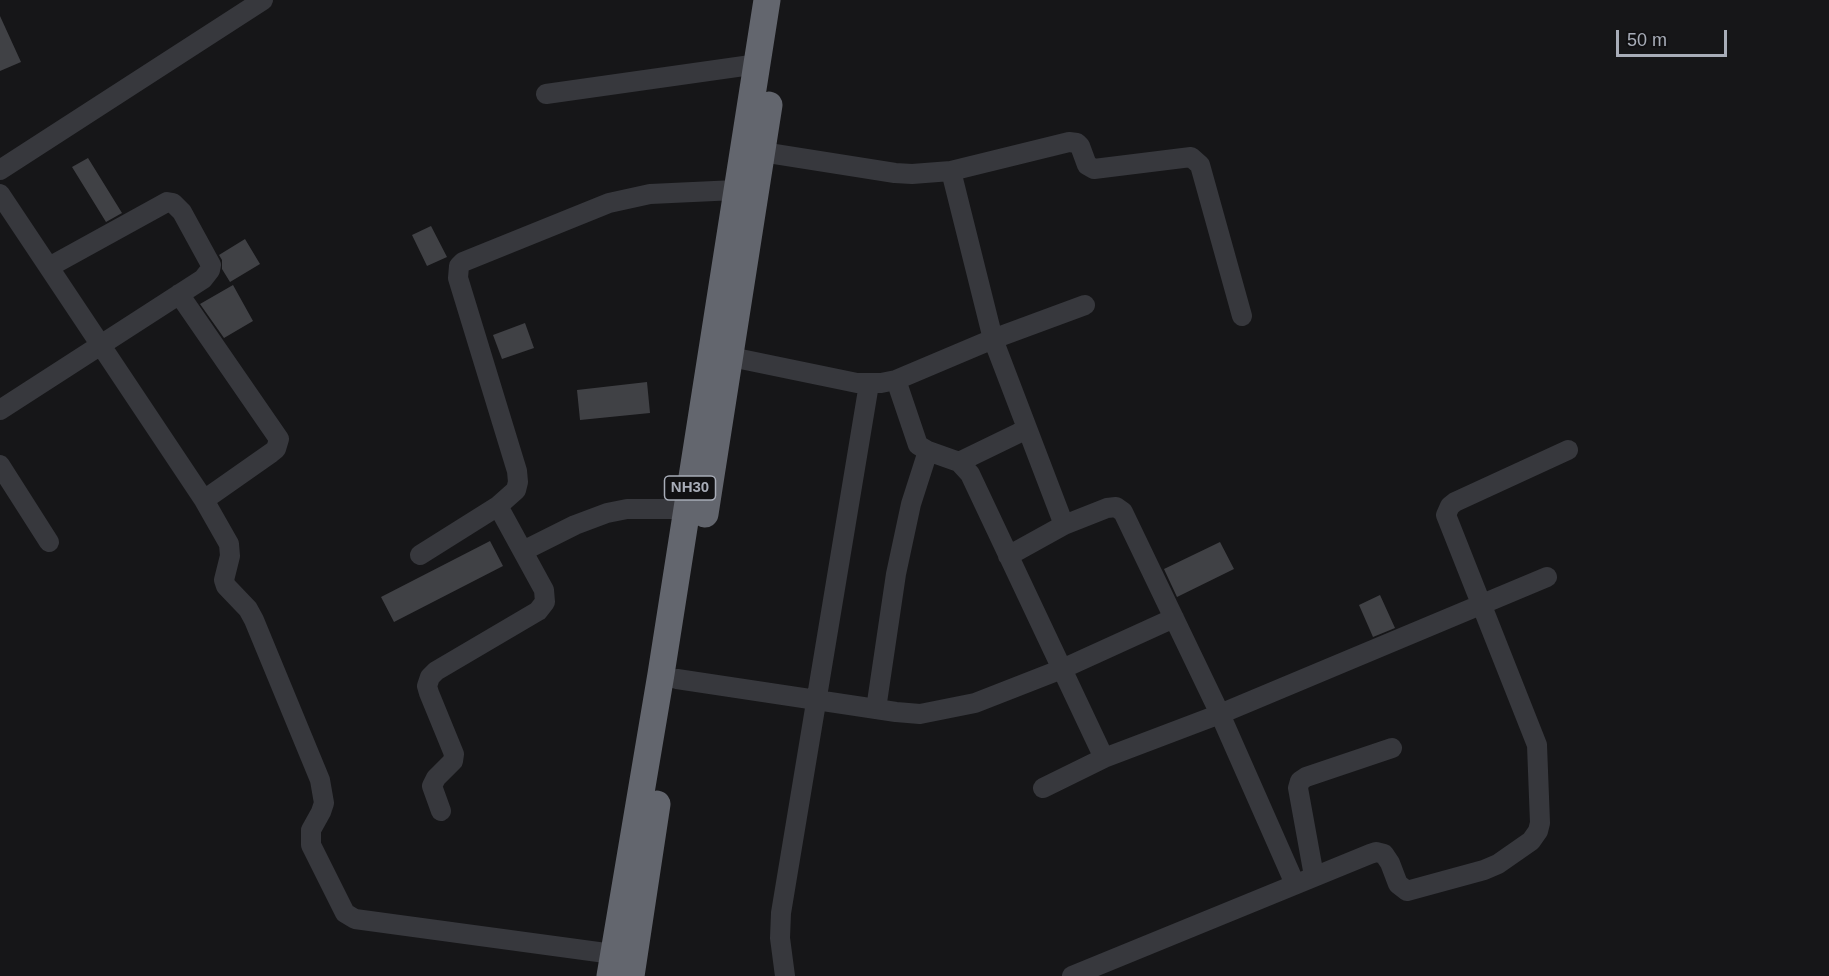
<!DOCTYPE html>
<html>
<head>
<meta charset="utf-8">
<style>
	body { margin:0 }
	#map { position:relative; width:1829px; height:976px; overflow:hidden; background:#161618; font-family:Helvetica,sans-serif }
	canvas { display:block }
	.scale { position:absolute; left:1616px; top:30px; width:111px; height:27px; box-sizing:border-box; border:3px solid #a8adb8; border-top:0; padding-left:8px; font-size:18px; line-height:21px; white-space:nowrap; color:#a8adb8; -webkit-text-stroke:4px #111113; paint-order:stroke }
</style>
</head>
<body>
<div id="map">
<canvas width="1829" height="976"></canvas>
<div class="scale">50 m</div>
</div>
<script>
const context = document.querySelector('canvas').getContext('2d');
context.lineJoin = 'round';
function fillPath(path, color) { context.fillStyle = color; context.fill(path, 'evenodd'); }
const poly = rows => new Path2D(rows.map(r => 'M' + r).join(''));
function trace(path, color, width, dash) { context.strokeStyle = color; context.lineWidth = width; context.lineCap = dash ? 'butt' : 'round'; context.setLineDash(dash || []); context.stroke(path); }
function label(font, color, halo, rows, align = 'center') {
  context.font = font + ' Helvetica,sans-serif'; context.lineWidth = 4.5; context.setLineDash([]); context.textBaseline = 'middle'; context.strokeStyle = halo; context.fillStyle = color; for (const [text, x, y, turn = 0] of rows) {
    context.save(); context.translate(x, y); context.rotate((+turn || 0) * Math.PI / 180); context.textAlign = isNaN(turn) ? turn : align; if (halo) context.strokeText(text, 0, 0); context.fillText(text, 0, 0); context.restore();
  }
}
fillPath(poly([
	[0,16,21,62,0,71],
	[88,158,122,213,106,222,72,167],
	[431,226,447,257,427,266,412,235],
	[245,239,260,264,230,282,222,269,222,260,219,255],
	[233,285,253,321,224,338,200,304],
	[525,323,534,348,502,359,493,335],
	[647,382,650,413,580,420,577,390],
	[490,541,503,566,394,622,381,597],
	[1220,542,1234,569,1177,597,1164,569],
	[1380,595,1395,628,1373,637,1359,605]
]), '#404145');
trace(poly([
	[546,94,758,64],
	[762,152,895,173,912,174,951,171,1069,142,1077,143,1080,146,1087,165,1094,169,1191,157,1200,165,1242,316],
	[0,170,263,0],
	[951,171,993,339,1064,525],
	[0,194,204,500,229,544,230,556,224,580,226,586,248,609,254,620,320,780,324,803,321,812,311,830,311,845,345,913,355,919,613,954],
	[179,294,279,439,276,449,271,453,204,500],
	[731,357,857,383,881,383,896,380,993,339,1085,305],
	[896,380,918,445,928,451,959,462,970,474,1104,758],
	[0,410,203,279,210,270,211,265,182,212,173,203,167,202,49,267],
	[959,462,1027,429],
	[0,465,49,542],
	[523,551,575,525,607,513,627,509,687,509],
	[420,555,498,506,516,490,518,482,517,471,458,278,459,266,463,262,609,203,650,194,736,190],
	[1008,556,1064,525,1107,508,1116,507,1123,512,1220,714,1295,884],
	[677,679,896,712,920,714,975,703,1062,669,1174,618],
	[876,709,896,574,911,504,928,451],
	[1043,788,1104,758,1220,714,1547,577],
	[441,811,432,786,436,778,453,761,454,754,429,693,427,686,430,677,436,671,538,611,545,602,544,590,498,506],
	[1314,876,1298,788,1300,781,1306,777,1392,748],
	[785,976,780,938,781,913,869,384],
	[1072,976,1370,854,1376,852,1384,854,1390,863,1398,884,1407,891,1484,870,1498,864,1531,841,1538,831,1540,823,1537,745,1446,515,1450,506,1455,502,1568,450]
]), '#37383d', 20);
trace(poly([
	[705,514,769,105],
	[610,976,661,674,767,0],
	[631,976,657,804]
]), '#63666e', 27);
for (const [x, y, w] of [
	[690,488,51]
]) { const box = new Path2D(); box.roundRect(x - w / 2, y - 12, w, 24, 4.5); context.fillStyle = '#111113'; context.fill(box); trace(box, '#a8adb8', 1.5); }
label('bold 15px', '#a8adb8', null, [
	["NH30",690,488]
]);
</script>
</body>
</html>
